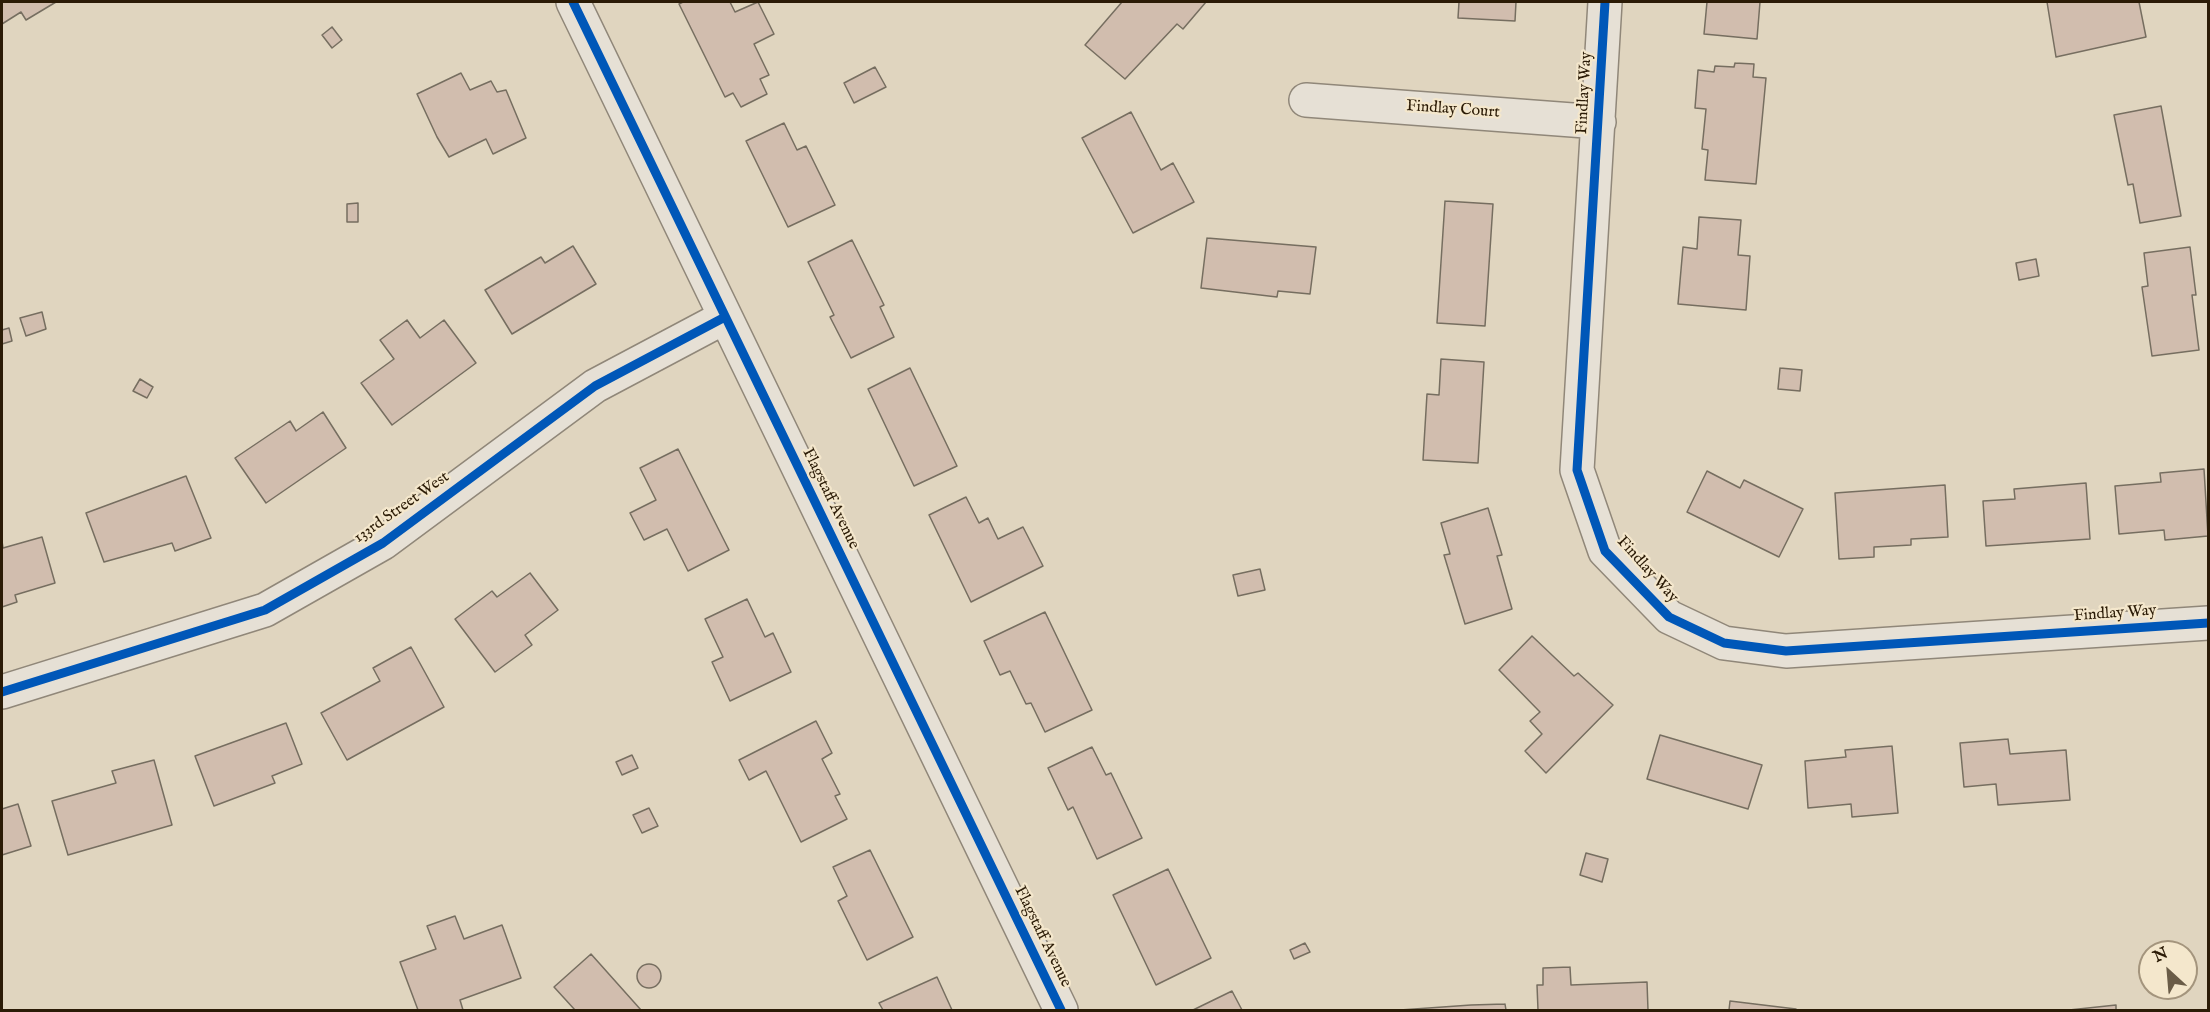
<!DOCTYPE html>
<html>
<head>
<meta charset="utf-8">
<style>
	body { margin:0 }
	#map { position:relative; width:2210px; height:1012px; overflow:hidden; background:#e0d5bf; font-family:"IM FELL English",serif }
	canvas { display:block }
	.frame { position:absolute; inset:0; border:3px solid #2b1b06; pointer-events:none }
	.north { position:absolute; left:2138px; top:940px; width:60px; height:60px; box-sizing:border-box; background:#f4e7cc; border:2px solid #a4957d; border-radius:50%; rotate:334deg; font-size:16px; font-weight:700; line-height:24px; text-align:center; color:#2b1b06 }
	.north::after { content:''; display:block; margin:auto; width:21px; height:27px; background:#6a5c47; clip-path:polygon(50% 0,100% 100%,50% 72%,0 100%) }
</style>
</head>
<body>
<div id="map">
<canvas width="2210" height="1012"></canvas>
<div class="frame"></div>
<div class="north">N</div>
</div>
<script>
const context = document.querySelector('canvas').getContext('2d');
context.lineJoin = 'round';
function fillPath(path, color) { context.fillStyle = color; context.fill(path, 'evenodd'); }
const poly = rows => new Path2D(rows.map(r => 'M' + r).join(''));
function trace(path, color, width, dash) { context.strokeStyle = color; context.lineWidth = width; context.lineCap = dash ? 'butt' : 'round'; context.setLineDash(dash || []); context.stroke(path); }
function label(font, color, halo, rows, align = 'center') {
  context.font = font + ' "IM FELL English",serif'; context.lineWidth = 4.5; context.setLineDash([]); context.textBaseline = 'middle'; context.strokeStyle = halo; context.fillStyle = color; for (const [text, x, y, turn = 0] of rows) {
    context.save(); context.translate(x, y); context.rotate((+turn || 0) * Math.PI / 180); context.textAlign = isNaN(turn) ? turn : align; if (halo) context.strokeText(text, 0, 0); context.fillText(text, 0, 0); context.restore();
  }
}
const building = poly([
	[2,2,56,2,26,20,21,12,2,24,2,2],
	[683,2,730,2,735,12,758,2,774,34,754,44,769,75,760,79,767,94,741,107,733,93,725,97,679,4,683,2],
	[1122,2,1206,2,1183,29,1177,24,1125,79,1085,45,1122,2],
	[1459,2,1516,2,1515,21,1458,18,1459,2],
	[1707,2,1760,2,1757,39,1704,34,1707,2],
	[2047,2,2139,2,2146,37,2056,57,2047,2],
	[332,27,342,40,332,48,322,35,332,27],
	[1735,63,1754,64,1753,77,1766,78,1756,184,1705,180,1708,150,1702,149,1706,109,1695,108,1698,70,1714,72,1715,66,1734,67,1735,63],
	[875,67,886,87,854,103,844,83,875,67],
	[461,73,470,90,491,81,497,92,506,90,526,138,493,154,486,139,449,157,437,137,417,94,461,73],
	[2161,106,2181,216,2140,223,2133,184,2128,185,2114,115,2161,106],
	[1131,112,1161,170,1173,163,1194,202,1133,233,1082,138,1131,112],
	[784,123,797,150,806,146,835,205,788,227,746,141,784,123],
	[1445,201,1493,204,1485,326,1437,323,1445,201],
	[358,203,358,222,347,222,347,204,358,203],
	[1699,217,1741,220,1738,255,1750,256,1746,310,1678,304,1683,247,1697,249,1699,217],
	[1207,238,1316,247,1310,294,1278,291,1277,297,1201,288,1207,238],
	[852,240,884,305,880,307,894,337,851,358,830,317,834,315,808,262,852,240],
	[573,246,596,284,512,334,485,290,541,257,545,263,573,246],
	[2190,247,2196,295,2192,295,2199,350,2152,356,2142,287,2148,286,2144,253,2190,247],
	[2036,259,2039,276,2019,280,2016,263,2036,259],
	[42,312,46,329,26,336,20,318,42,312],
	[407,320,420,338,444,320,476,363,392,425,361,383,394,359,380,340,407,320],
	[9,328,12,341,2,344,2,330,9,328],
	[1441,359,1484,362,1478,463,1423,460,1427,394,1439,395,1441,359],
	[910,368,957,466,914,486,868,389,910,368],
	[1780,368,1802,370,1800,391,1778,389,1780,368],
	[140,379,153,387,147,398,133,391,140,379],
	[323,412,346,448,266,503,235,458,290,421,296,431,323,412],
	[678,449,729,550,688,571,667,529,644,540,630,513,656,500,640,468,678,449],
	[2204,469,2208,536,2165,540,2164,530,2119,534,2115,486,2161,482,2160,473,2204,469],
	[1707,471,1740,488,1744,480,1803,509,1779,557,1687,512,1707,471],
	[186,476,211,538,175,551,172,543,104,562,86,513,186,476],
	[2086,483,2090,539,1986,546,1983,501,2015,499,2014,489,2086,483],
	[1945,485,1948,537,1911,539,1911,545,1874,547,1874,557,1839,559,1835,493,1945,485],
	[966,497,979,523,988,518,998,539,1023,527,1043,566,971,602,929,515,966,497],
	[1488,508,1502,555,1497,556,1512,609,1465,624,1444,555,1450,554,1441,523,1488,508],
	[42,537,55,583,15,595,17,602,2,607,2,541,3,548,42,537],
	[1260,569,1265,590,1238,596,1233,575,1260,569],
	[530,573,558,610,525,635,532,645,495,672,455,619,492,591,497,597,530,573],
	[747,599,765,637,773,633,791,672,730,701,712,662,723,657,705,619,747,599],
	[1045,612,1092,710,1045,732,1031,703,1026,704,1010,671,1000,675,984,641,1045,612],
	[1532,636,1574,676,1578,673,1613,705,1546,773,1525,751,1542,734,1530,721,1540,712,1499,670,1532,636],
	[411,647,444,707,347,760,321,713,380,681,373,668,411,647],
	[816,721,832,753,822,759,840,794,835,796,847,819,801,842,766,771,749,780,739,760,816,721],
	[286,723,302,764,272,776,275,783,214,806,195,756,286,723],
	[1660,735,1762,765,1748,809,1647,779,1660,735],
	[2008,739,2010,754,2066,750,2070,800,1998,805,1996,784,1964,787,1960,743,2008,739],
	[1892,746,1898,813,1852,817,1851,804,1808,808,1805,761,1846,757,1845,750,1892,746],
	[1092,747,1106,775,1111,773,1142,838,1097,859,1073,807,1068,810,1048,768,1092,747],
	[632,755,638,768,622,775,616,762,632,755],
	[154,760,172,825,68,855,52,801,116,783,112,771,154,760],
	[18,804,31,846,2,855,2,809,18,804],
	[649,808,658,826,642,833,633,815,649,808],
	[870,850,913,937,867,960,838,901,847,896,833,867,870,850],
	[1586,853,1608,859,1602,882,1580,875,1586,853],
	[1168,869,1211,958,1156,985,1113,895,1168,869],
	[455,916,464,939,502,925,521,978,460,1000,463,1010,418,1010,400,962,436,949,427,926,455,916],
	[1305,943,1310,952,1294,959,1290,950,1305,943],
	[591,954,641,1010,575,1010,554,987,591,954],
	'637 976a12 12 0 1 1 24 0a12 12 0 1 1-24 0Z',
	[1570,967,1571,985,1647,982,1648,1010,1538,1010,1537,985,1543,985,1543,968,1570,967],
	[937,977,952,1010,883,1010,879,1003,937,977],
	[1232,991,1242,1010,1193,1010,1232,991],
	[1730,1001,1796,1009,1796,1010,1729,1010,1730,1001],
	[1505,1004,1506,1010,1400,1010,1471,1005,1505,1004],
	[2116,1005,2116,1010,2069,1010,2116,1005]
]);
fillPath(building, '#d1bdae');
trace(building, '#766e60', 1.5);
const minor = poly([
	[573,2,1061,1010],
	[1605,2,1577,470,1605,551,1669,617,1724,643,1786,651,2208,623],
	[1306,100,1599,122],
	[2,692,265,610,383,543,595,386,725,317]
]);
trace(minor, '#908779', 36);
trace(minor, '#e6e0d5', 33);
trace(poly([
	[573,2,1061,1010],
	[1605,2,1577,470,1605,551,1669,617,1724,643,1786,651,2208,623],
	[2,692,265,610,383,543,595,386,725,317]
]), '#0057b8', 9);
label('16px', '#2b1b06', '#f4e7cc', [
	["Findlay Way",1585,93,-87],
	["Findlay Court",1453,110,4],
	["Flagstaff Avenue",830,499,64],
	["133rd Street West",402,508,-35],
	["Findlay Way",1647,570,48],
	["Findlay Way",2115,614,-4],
	["Flagstaff Avenue",1042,937,64]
]);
</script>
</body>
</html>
